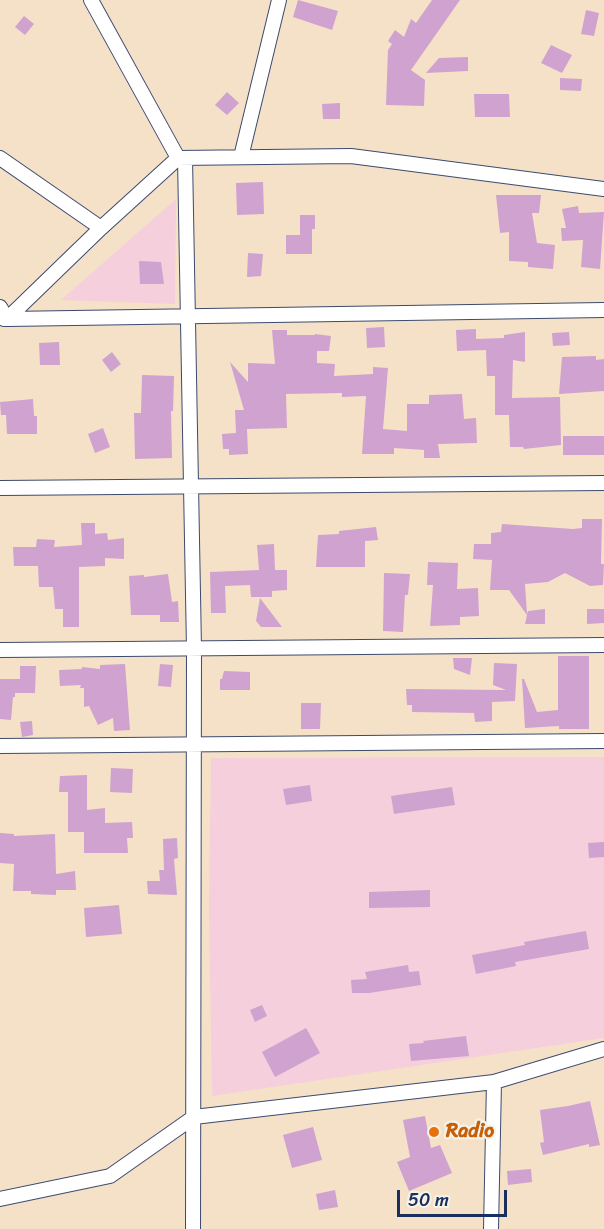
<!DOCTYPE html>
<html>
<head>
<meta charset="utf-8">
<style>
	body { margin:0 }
	#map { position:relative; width:604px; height:1229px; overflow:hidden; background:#f5e1c8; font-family:Sriracha,sans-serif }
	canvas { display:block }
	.scale { position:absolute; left:397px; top:1190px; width:110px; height:27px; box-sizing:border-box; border:3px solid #1b2f5e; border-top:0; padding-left:8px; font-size:18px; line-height:21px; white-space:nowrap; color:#1b2f5e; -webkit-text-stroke:4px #f7f3e8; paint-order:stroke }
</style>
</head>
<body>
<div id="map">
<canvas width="604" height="1229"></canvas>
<div class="scale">50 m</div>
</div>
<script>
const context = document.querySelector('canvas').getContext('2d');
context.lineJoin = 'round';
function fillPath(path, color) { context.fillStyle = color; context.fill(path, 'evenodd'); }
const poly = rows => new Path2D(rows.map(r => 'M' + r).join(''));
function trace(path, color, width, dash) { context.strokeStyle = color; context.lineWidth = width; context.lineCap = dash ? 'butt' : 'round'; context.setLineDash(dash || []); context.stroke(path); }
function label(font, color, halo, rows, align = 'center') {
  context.font = font + ' Sriracha,sans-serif'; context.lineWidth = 4.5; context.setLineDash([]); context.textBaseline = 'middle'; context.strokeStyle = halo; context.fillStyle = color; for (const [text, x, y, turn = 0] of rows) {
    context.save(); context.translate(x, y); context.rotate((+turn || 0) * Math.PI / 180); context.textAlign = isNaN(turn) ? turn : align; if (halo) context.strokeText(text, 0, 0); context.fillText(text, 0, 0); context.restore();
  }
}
fillPath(poly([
	[176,199,175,304,61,300],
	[604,757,604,1038,212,1096,209,906,211,758]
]), '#f5cfdb');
fillPath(poly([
	[298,0,338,11,332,30,293,17],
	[432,0,460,0,411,70,425,80,424,106,386,105,388,50,392,44,388,41,395,30,404,37,411,19,416,23],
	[586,10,599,13,594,36,581,34],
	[24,16,34,24,25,35,15,27],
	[551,45,572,55,562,73,541,63],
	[468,57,468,71,426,73,439,58],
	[560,78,582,79,581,91,560,90],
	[227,92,239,103,227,115,215,105],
	[474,94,509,94,510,117,475,117],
	[340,103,340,119,323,119,322,104],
	[263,182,264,214,237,215,236,183],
	[496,195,541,195,539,213,532,213,537,243,555,245,553,269,528,267,528,262,509,261,509,232,500,233],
	[578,206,579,213,604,212,600,269,581,267,583,240,562,241,561,228,566,228,562,209],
	[300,215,315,215,315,229,312,229,312,254,286,254,286,235,300,235],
	[248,253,263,254,261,276,247,277],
	[139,261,161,262,164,284,140,284],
	[384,327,385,347,367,348,366,328],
	[476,329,476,339,504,338,504,335,525,332,525,362,513,360,512,398,560,397,561,445,524,449,523,447,510,447,509,415,495,415,495,376,487,376,486,350,457,351,456,330],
	[272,330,287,330,287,335,315,335,315,334,331,336,329,351,317,351,317,363,335,364,334,376,373,374,373,367,388,368,383,429,407,431,407,404,429,404,429,395,462,394,464,419,476,418,477,443,438,444,440,458,424,458,424,450,394,448,394,454,362,454,366,396,342,397,342,393,286,394,287,428,247,429,248,454,229,455,229,449,223,449,222,434,236,433,235,410,244,410,230,362,248,382,248,363,275,364],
	[569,332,570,345,553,346,552,333],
	[59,342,60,365,40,365,39,343],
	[112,352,121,364,111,372,102,360],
	[596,356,596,360,604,359,604,391,559,394,562,357],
	[142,375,174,376,173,411,171,411,172,458,135,459,134,413,141,413],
	[33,399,34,416,37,416,37,434,7,434,6,415,1,415,0,402],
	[103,428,110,447,95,453,88,434],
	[563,436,604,436,604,455,563,455],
	[582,519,602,519,601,564,604,564,603,585,590,586,565,573,548,582,525,584,527,614,528,611,545,609,545,624,525,624,527,615,509,590,490,590,492,560,473,559,474,544,491,544,491,533,501,532,502,524,573,529,582,528],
	[81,523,95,523,95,534,107,533,108,540,124,538,124,559,105,558,105,566,79,567,79,627,63,627,63,609,55,609,53,587,39,587,38,566,14,566,13,547,36,547,37,539,55,540,54,547,82,545],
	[376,527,378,540,365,541,365,567,316,567,318,535,339,534,339,531],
	[274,544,275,570,287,570,287,590,272,591,272,597,251,597,250,585,225,586,226,613,211,613,210,572,259,570,257,545],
	[428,562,458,563,457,589,478,588,479,616,460,617,460,625,430,626,433,585,427,585],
	[384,573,410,574,408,595,405,595,403,632,383,631],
	[168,574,172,602,178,601,179,622,160,622,160,615,131,615,129,576,144,575,144,577],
	[260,598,282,627,261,627,256,621],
	[587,609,604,609,604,623,587,624],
	[558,656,589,656,589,729,559,729,559,726,525,728,522,679,524,679,537,712,558,710],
	[453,658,472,658,470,675,454,669],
	[494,663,517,664,515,701,492,702,492,721,475,722,474,713,412,712,412,705,407,705,406,689,506,690,493,685],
	[125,664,130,730,114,731,113,718,98,725,89,706,84,707,84,688,80,688,81,685,60,686,59,670,82,669,82,667,100,669,100,665],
	[160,664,173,665,171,687,158,686],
	[20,666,36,666,35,693,15,693,15,697,13,697,11,720,0,719,0,679,20,679],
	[224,671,250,672,250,690,220,690,220,679,222,679],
	[301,703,321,703,320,729,301,729],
	[32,721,33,735,22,737,20,722],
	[111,768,133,769,132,793,110,792],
	[87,775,87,810,105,808,105,823,132,822,133,838,127,838,128,853,84,853,84,832,68,832,68,792,59,792,60,776],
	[310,785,312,801,286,805,283,789],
	[452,787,455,805,394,814,391,796],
	[0,833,14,834,14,836,55,834,56,874,75,871,76,890,56,890,56,895,31,894,31,891,13,891,14,864,0,863],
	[177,838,178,858,174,859,177,895,148,894,147,881,160,881,159,870,164,870,163,839],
	[604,842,604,857,589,858,588,843],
	[430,890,430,907,369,908,369,892],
	[119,905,122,934,86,937,84,908],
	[586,931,589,949,515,962,516,966,476,974,472,955,525,945,524,942],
	[408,965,409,972,419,971,421,985,369,993,352,993,351,980,367,979,365,972],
	[262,1005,267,1016,255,1022,250,1010],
	[306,1028,320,1053,275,1077,262,1052],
	[466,1036,469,1056,411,1061,409,1044,424,1043,423,1041],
	[590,1101,600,1145,589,1147,589,1144,543,1155,540,1143,544,1142,540,1110,568,1106],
	[425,1116,431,1148,440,1145,452,1173,409,1191,397,1162,410,1157,403,1120],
	[313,1127,322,1160,292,1168,283,1135],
	[531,1169,532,1182,508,1185,507,1171],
	[335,1190,338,1207,319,1210,316,1194]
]), '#d0a2cf');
const street = poly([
	[91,0,178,158,351,156,604,189],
	[241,157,279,0],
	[0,158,101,228],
	[185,158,194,649,193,1229],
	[0,307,7,319,604,310],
	[4,319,7,319,101,228,178,158],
	[0,488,604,483],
	[0,650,604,645],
	[0,746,604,741],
	[0,1199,110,1176,194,1117,494,1082,604,1049],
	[491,1229,494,1082]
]);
trace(street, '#3c4a6e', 16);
trace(street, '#fff', 14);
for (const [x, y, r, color] of [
	[434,1132,6,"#e8710a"]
]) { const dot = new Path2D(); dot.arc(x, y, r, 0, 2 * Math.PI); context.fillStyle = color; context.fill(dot); trace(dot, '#f7f3e8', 2); }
label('bold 20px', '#c56008', '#f7f3e8', [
	["Radio",446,1132]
], 'left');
</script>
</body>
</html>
